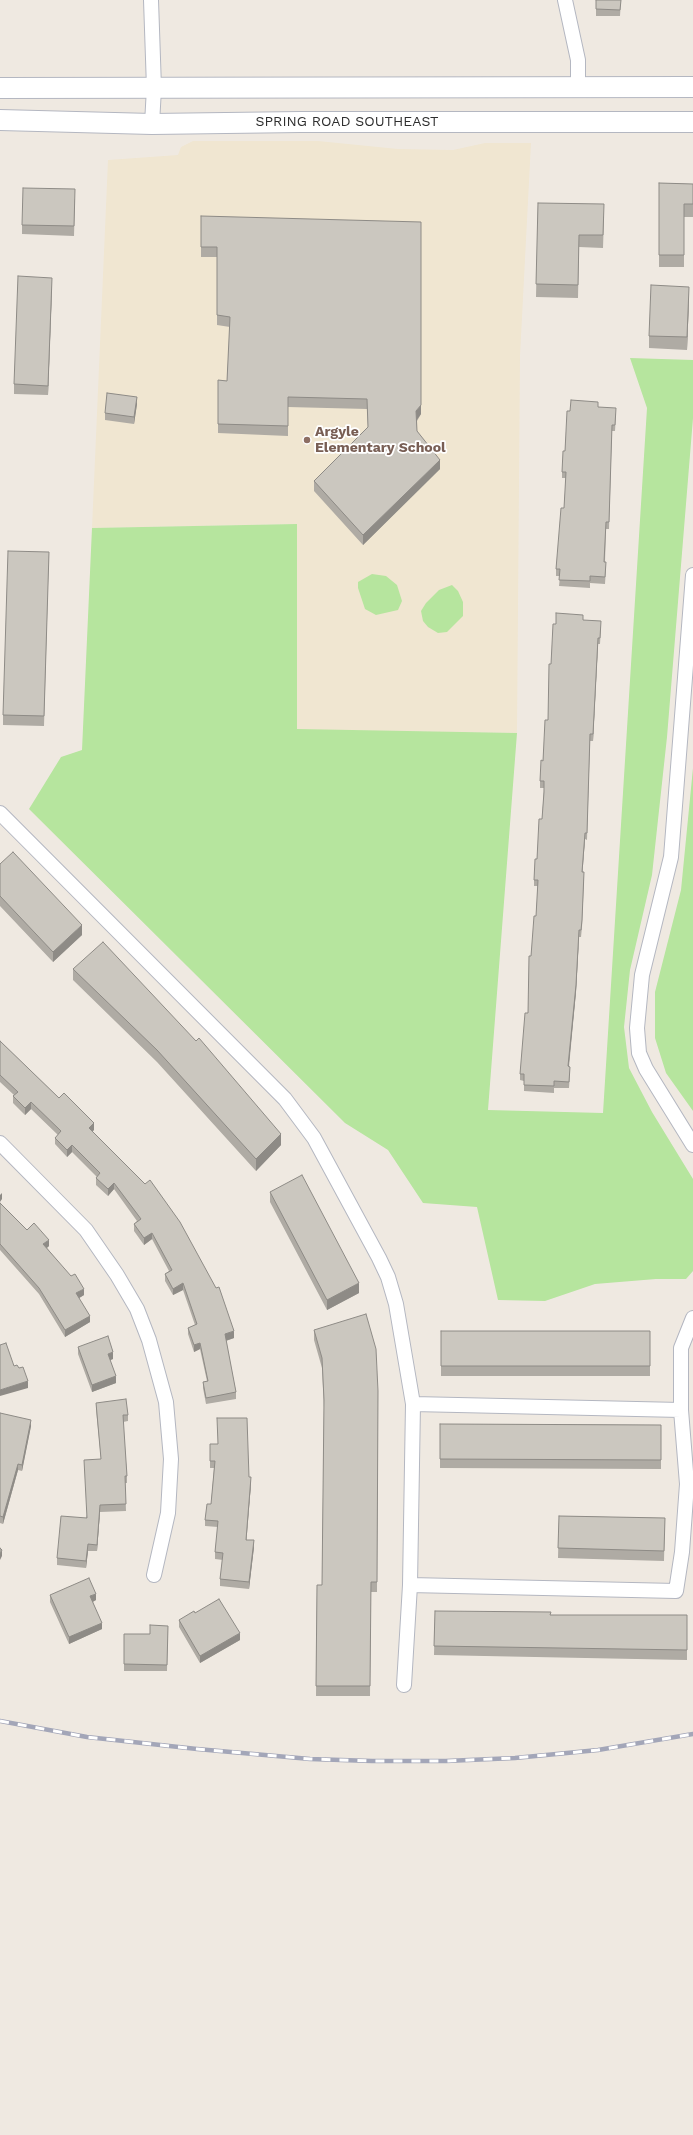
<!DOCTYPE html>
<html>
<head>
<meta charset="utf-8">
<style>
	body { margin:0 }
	canvas { display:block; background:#efe9e1 }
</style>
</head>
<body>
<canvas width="693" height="2135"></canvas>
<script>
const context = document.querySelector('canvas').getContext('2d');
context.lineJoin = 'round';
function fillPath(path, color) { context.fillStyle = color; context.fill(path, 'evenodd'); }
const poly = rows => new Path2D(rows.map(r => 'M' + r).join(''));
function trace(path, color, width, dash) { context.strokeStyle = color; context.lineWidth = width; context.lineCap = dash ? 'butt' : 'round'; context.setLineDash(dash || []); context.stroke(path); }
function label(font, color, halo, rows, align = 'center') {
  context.font = font + ' "Work Sans",sans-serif'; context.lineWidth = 3.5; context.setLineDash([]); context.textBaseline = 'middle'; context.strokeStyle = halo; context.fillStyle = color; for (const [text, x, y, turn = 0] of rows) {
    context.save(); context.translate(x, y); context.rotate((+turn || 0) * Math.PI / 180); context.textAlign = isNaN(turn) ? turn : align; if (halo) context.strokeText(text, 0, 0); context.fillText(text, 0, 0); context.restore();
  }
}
fillPath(poly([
	[193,141,318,141,398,149,453,150,485,143,531,143,520,356,517,733,297,730,297,524,92,528,108,160,178,155,181,147]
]), '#f0e6d1');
fillPath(poly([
	[630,358,693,360,693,418,667,737,652,875,630,970,624,1027,629,1068,652,1112,693,1179,693,1271,686,1279,656,1279,595,1284,545,1301,498,1300,477,1207,423,1203,388,1150,345,1123,29,809,61,757,82,750,92,528,297,524,297,729,517,733,488,1110,603,1113,647,408],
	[372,574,386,576,397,585,402,601,398,610,376,615,365,609,358,588,358,582],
	[452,585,458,591,463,602,463,616,447,632,438,633,428,627,423,621,421,611,426,603,439,590],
	[693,768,693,1111,666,1073,655,1038,655,992,681,890]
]), '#b6e59e');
const street = poly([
	[151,0,154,88,152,124],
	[565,0,578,60,578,86],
	[693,575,671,857,642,975,637,1028,639,1053,646,1069,693,1145],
	[0,813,285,1099,314,1138,379,1258,388,1277,396,1304,413,1404,410,1585,676,1591,682,1552,687,1484,681,1410,681,1348,693,1318],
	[0,1143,86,1230,117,1275,137,1309,149,1340,166,1402,171,1459,168,1513,154,1575],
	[413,1404,681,1410],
	[404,1685,410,1585]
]);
const secondary = poly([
	[0,88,693,87],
	[0,120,152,124,300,122,693,122]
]);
trace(street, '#b4b7c1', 16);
trace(secondary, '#b4b7c1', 22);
trace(street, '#fff', 14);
trace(secondary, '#fff', 20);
const rail = poly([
	[0,1721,87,1737,197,1749,310,1759,372,1761,446,1761,515,1758,598,1750,693,1734]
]);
trace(rail, '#a3a6b8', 4.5);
trace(rail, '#fff', 3, [9]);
fillPath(poly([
	[596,0,621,0,620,16,596,16],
	[659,183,693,184,693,217,684,217,684,267,659,267],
	[75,199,74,236,22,234,22,225],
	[538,203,604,217,603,248,579,247,578,298,536,297],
	[201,216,421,414,417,421,417,431,440,469,363,545,314,491,314,481,368,427,367,409,288,407,288,436,218,433,218,380,227,381,230,327,217,325,217,257,201,257],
	[52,287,48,395,14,394,14,384],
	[689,299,687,350,649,348,649,336],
	[137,404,134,424,105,420,105,413],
	[598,407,616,414,615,431,612,431,609,529,606,529,605,562,606,568,605,584,590,583,590,588,559,586,560,576,556,576,556,569,564,508,566,478,562,478,562,472,570,411],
	[49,552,44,726,3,725,3,715],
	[583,620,601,627,600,644,598,644,593,741,590,741,587,840,585,839,582,872,584,879,582,927,581,937,579,937,576,992,569,1067,570,1073,569,1088,554,1088,554,1093,524,1091,524,1081,520,1080,520,1074,528,1013,531,956,536,916,538,886,534,886,534,880,542,819,544,788,540,788,540,781,548,720,551,664,556,624],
	[0,864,82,935,53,962,0,906],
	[73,969,281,1145,256,1171,157,1062,73,980],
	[0,1041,59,1098,94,1130,92,1131,234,1338,226,1341,236,1392,236,1399,206,1404,203,1388,203,1382,207,1381,200,1349,194,1352,188,1334,188,1328,195,1325,183,1290,173,1295,165,1281,165,1274,169,1271,152,1239,144,1245,134,1231,134,1224,137,1221,114,1189,108,1196,96,1185,96,1178,97,1177,72,1152,67,1157,55,1144,55,1138,58,1135,31,1109,25,1115,13,1103,13,1096,14,1095,0,1082],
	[270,1192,359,1293,327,1310,270,1202],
	[0,1203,27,1230,49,1246,47,1248,84,1295,79,1298,90,1322,65,1337,39,1294,0,1250],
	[314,1330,378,1391,377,1592,371,1592,370,1696,316,1696,317,1585,322,1585,324,1408,322,1368,314,1340],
	[441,1331,650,1331,650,1376,441,1376],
	[78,1347,113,1359,110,1360,116,1383,92,1392,78,1354],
	[96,1403,128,1415,128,1421,123,1422,127,1476,127,1483,125,1483,126,1511,100,1512,97,1551,88,1551,86,1568,57,1565,57,1558,86,1518,101,1459,96,1409],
	[0,1413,31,1426,22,1471,18,1470,3,1524,0,1523],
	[440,1424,661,1425,661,1469,440,1468],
	[210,1444,249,1477,251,1484,246,1540,254,1547,249,1589,220,1586,220,1579,223,1560,215,1559,215,1552,218,1527,205,1526,205,1520,211,1504,214,1468,210,1468],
	[559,1516,665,1518,664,1561,558,1558],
	[50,1595,96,1600,93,1602,102,1629,69,1644,50,1602],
	[435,1611,550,1615,687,1615,687,1660,434,1655],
	[195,1613,240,1640,200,1663,179,1627,179,1620],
	[168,1626,167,1671,124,1671,124,1634,150,1634]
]), '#afaba4');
fillPath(poly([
	[52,278,52,287,48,395,48,386],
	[689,287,689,299,687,350,687,337],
	[137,397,137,404,134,424,134,417],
	[421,405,421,414,416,421,416,411],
	[440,460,440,469,363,545,363,535],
	[598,638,598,644,593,741,593,734],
	[585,833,585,839,582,879,582,872],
	[82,925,82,935,53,962,53,952],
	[579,937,576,992,568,1073,568,1066],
	[31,1102,31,1109,25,1115,25,1108],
	[94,1123,94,1130,89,1135,89,1128],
	[281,1134,281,1145,256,1171,256,1159],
	[72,1145,72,1152,67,1157,67,1150],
	[114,1183,114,1189,108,1196,108,1189],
	[2,1193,2,1199,0,1202,0,1195],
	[152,1233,152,1239,144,1245,144,1238],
	[49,1240,49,1246,43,1251,43,1244],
	[183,1283,183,1290,173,1295,173,1289],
	[359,1283,359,1293,327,1310,327,1300],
	[84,1289,84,1295,76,1300,76,1293],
	[90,1316,90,1322,65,1337,65,1330],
	[234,1331,234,1338,225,1341,225,1334],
	[200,1343,200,1349,194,1352,194,1345],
	[113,1352,113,1359,108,1361,108,1354],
	[116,1376,116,1383,92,1392,92,1385],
	[28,1381,28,1388,0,1396,0,1390],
	[31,1420,31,1426,22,1471,22,1465],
	[18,1464,18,1470,3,1524,3,1517],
	[251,1477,251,1484,246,1546,246,1540],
	[100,1505,100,1512,97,1551,97,1545],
	[254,1540,254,1547,249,1589,249,1582],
	[88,1544,88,1551,86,1568,86,1561],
	[2,1550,2,1556,0,1560,0,1554],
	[96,1594,96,1600,90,1603,90,1596],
	[102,1623,102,1629,69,1644,69,1637],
	[240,1633,240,1640,200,1663,200,1656]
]), '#8e8b86');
const building = poly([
	[596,0,621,0,620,10,596,9,596,0],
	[659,183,693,184,693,204,684,204,684,255,659,255,659,183],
	[23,188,75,189,74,226,22,225,23,188],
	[538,203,604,204,603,235,579,235,578,285,536,284,538,203],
	[201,216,421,222,421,405,416,411,417,431,440,460,363,535,314,481,368,427,367,399,288,397,288,426,218,424,218,380,227,381,230,317,217,315,217,247,201,247,201,216],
	[18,276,52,278,48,386,14,384,18,276],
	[651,285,689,287,687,337,649,336,651,285],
	[107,393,137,397,134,417,105,413,107,393],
	[571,400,598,402,598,407,616,408,615,425,612,425,609,522,606,522,604,562,606,562,605,577,590,576,590,581,559,580,560,569,556,569,561,508,564,508,566,472,562,472,563,451,565,451,567,411,570,411,571,400],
	[8,551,49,552,44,716,3,715,8,551],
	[556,613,583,615,583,620,601,621,600,638,598,638,593,734,590,734,587,833,585,833,582,872,584,872,582,920,581,930,579,930,576,985,568,1066,570,1067,569,1082,554,1081,554,1086,524,1085,524,1074,520,1074,525,1013,528,1013,529,956,531,956,534,916,536,916,538,880,534,880,535,859,537,859,539,819,542,819,544,792,544,781,540,781,541,760,543,761,545,720,548,720,549,664,551,664,553,624,556,624,556,613],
	[13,852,82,925,53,952,0,896,0,864,13,852],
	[103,942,196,1041,199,1038,281,1134,256,1159,157,1050,73,969,103,942],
	[0,1041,59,1098,64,1093,94,1123,89,1128,145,1184,150,1180,180,1222,216,1288,219,1287,234,1331,225,1334,236,1392,206,1398,203,1382,208,1381,200,1343,194,1345,188,1328,197,1324,183,1283,173,1289,165,1274,172,1270,152,1233,144,1238,134,1224,141,1219,114,1183,108,1189,96,1178,100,1173,72,1145,67,1150,55,1138,61,1131,31,1102,25,1108,13,1096,18,1092,0,1075,0,1041],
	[302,1175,359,1283,327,1300,270,1192,302,1175],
	[0,1203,27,1230,34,1223,49,1240,43,1244,71,1276,75,1274,84,1289,76,1293,90,1316,65,1330,39,1288,0,1244,0,1203],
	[366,1314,376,1349,378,1391,377,1582,371,1582,370,1686,316,1686,317,1585,322,1585,324,1400,322,1358,314,1330,366,1314],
	[441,1331,650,1331,650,1366,441,1366,441,1331],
	[108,1336,113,1352,108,1354,116,1376,92,1385,78,1347,108,1336],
	[6,1343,14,1366,17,1365,19,1368,23,1367,28,1381,0,1390,0,1345,6,1343],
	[126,1399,128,1415,123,1415,127,1476,125,1476,126,1504,100,1505,97,1545,88,1544,86,1561,57,1558,61,1516,87,1518,84,1460,101,1459,96,1403,126,1399],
	[0,1413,31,1420,22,1465,18,1464,3,1517,0,1516,0,1413],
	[217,1418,247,1418,249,1477,251,1477,246,1540,254,1540,249,1582,220,1579,223,1553,215,1552,218,1521,205,1520,207,1504,211,1504,215,1461,210,1461,210,1444,218,1444,217,1418],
	[440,1424,661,1425,661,1460,440,1459,440,1424],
	[559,1516,665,1518,664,1551,558,1548,559,1516],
	[0,1548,2,1550,0,1554,0,1548],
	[89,1578,96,1594,90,1596,102,1623,69,1637,50,1595,89,1578],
	[219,1599,240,1633,200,1656,179,1620,194,1611,195,1613,219,1599],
	[435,1611,551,1612,550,1615,687,1615,687,1650,434,1646,435,1611],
	[150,1625,168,1626,167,1665,124,1664,124,1634,150,1634,150,1625]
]);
fillPath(building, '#cbc7bf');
trace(building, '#8e8b86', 1);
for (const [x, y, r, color] of [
	[307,440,4,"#8d6e63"]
]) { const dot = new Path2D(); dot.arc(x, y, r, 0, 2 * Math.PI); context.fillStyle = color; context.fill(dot); trace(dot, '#fff', 1.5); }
label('14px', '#2e2e2e', '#fff', [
	["SPRING ROAD SOUTHEAST",347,122]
]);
label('bold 14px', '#785e54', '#fff', [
	["Argyle",315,432],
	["Elementary School",315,448]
], 'left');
</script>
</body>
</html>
